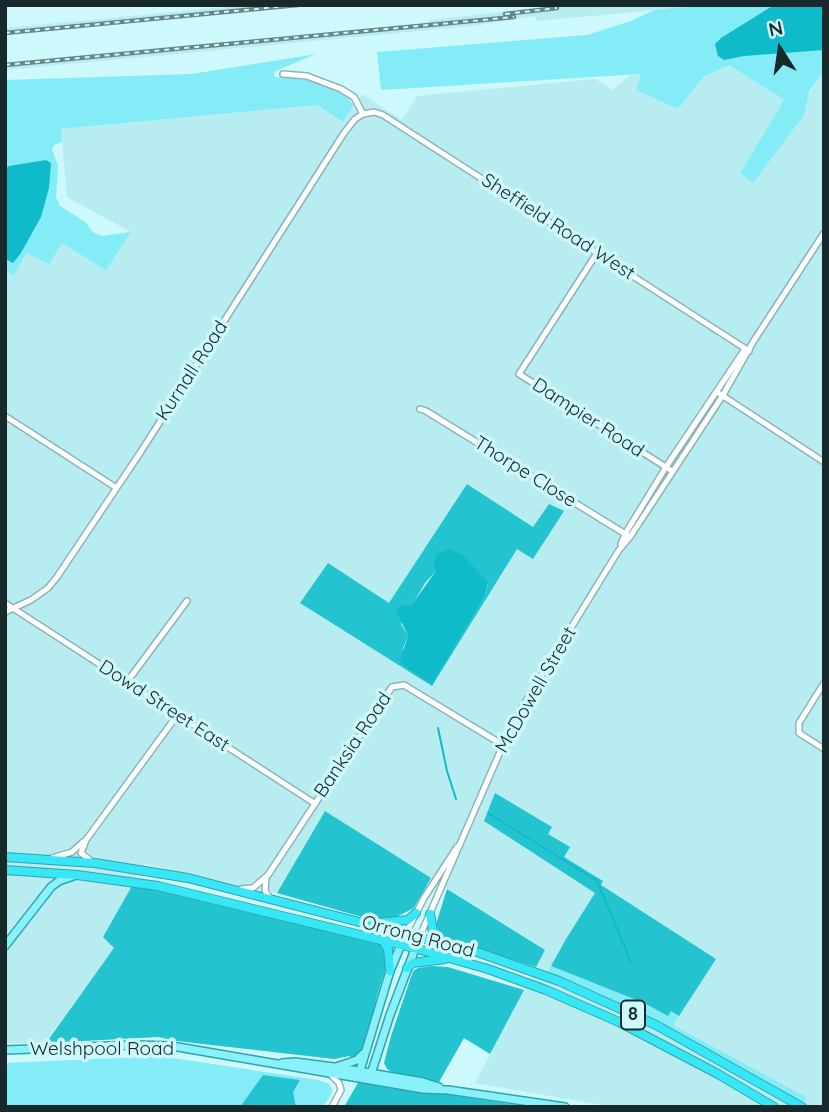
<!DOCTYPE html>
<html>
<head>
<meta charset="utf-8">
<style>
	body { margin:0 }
	#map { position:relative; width:829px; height:1112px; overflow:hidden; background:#cdf8fc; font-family:Quicksand,sans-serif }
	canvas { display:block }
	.frame { position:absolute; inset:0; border:7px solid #18292b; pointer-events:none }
	.north { position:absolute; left:745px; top:14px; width:70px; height:70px; -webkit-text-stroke:5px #cdf8fc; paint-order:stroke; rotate:348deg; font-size:19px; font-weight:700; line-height:28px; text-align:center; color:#18292b }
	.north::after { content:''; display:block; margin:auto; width:24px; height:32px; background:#18292b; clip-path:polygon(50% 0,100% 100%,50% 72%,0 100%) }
</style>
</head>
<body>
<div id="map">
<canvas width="829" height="1112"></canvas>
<div class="frame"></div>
<div class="north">N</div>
</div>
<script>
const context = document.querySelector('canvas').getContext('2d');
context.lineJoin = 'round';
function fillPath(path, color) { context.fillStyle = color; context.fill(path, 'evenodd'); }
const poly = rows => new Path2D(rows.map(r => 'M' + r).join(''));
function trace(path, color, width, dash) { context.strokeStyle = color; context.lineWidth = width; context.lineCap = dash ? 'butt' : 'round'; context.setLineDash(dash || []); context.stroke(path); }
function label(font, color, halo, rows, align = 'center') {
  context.font = font + ' Quicksand,sans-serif'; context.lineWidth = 7; context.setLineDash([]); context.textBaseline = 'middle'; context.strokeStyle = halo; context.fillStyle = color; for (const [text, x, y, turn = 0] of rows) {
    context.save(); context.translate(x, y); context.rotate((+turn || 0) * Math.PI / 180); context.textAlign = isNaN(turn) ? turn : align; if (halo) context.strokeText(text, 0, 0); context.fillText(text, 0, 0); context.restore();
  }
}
fillPath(poly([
	[247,5,319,5,5,35,5,28],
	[563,5,713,5,536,21,535,16,471,26,5,70,5,63,430,23,430,20],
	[729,65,784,100,740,173,753,182,824,71,824,1107,614,1107,475,1083,544,950,325,811,277,893,144,864,103,937,114,948,45,1043,5,1043,5,270,14,276,26,253,61,243,131,232,67,197,61,129,317,105,343,122,362,94,402,120,417,96,595,79,613,90,630,75,642,74,636,90,678,109,703,77]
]), '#b7ecf1');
fillPath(poly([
	[709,5,824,5,824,71,809,92,804,115,753,183,740,173,784,100,729,65,703,77,678,109,636,90,641,74,381,90,377,52,587,35,631,21,654,10],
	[316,54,274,72,275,77,308,80,331,88,347,97,354,105,343,122,317,105,61,129,62,142,54,145,52,150,58,165,56,197,60,206,85,222,94,233,102,236,131,232,106,270,62,243,49,264,26,253,14,276,5,270,5,80,192,74],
	[551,966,644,1003,667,1016,671,1010,679,1016,673,1025,806,1097,804,1103,656,1022,547,973],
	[160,1056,318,1080,329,1084,332,1089,332,1093,323,1107,5,1107,5,1063]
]), '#84ecf6');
fillPath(poly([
	[467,484,533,527,549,504,564,511,533,559,517,549,432,686,300,603,328,563,389,603],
	[436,571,488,584,484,598,432,683,405,667,403,648,408,636,401,624,425,583],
	[495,793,552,827,548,834,570,847,564,857,603,881,601,885,716,959,679,1016,671,1011,668,1016,644,1003,551,966,566,939,595,893,484,821],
	[325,811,431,878,414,908,396,917,369,919,277,893],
	[133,884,381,944,387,958,385,970,376,999,374,1018,361,1052,351,1059,350,1056,334,1059,177,1041,158,1037,46,1043,114,948,103,937],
	[447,889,545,950,536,967,441,937,436,924],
	[431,966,448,967,524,990,490,1054,464,1038,439,1082,393,1073,387,1069,384,1063,391,1036,413,971,418,968],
	[263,1075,300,1080,293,1092,296,1107,240,1107],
	[359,1081,528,1107,344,1107]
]), '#24c3d0');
fillPath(poly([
	[774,5,824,5,824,50,744,56,724,60,718,56,715,44,721,38],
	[46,160,51,163,49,188,41,217,21,253,13,263,5,259,5,169,9,166],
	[449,549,464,556,488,583,484,598,432,684,405,667,400,660,408,636,396,610,403,605,411,606,436,571,433,564,438,554]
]), '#0fbbc8');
trace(poly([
	[438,728,447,771,456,799],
	[488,813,597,881,631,962]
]), '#0fbbc8', 2);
const minor = poly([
	[283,74,307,76,341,89,354,97,363,114],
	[597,253,519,374,672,471],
	[720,394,824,462],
	[420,409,426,411,627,535],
	[5,416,115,487],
	[621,544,625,534,666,467,745,349],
	[5,603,314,803],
	[5,612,31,600,48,588,57,577,140,453,344,133,355,119,363,114,374,112,383,115,749,351],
	[127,682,187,601],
	[824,683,799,723,799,733,824,749],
	[52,858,72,852,83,842],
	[91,861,81,853,86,840,178,714],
	[266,878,265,891,270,898],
	[241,889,253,888,268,875,392,687,404,685,503,745],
	[406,933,424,898,457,847],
	[420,936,503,745,524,704,619,550,630,537,723,395,753,342,824,233],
	[330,1074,339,1083,341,1090,332,1107]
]);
const major = poly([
	[5,946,51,887,59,881,76,875],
	[5,1050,135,1045,172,1046,423,1089,448,1090,565,1107],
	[282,1063,295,1062,334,1067,423,1082,439,1087],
	[336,1067,357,1060,363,1054],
	[359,1074,390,971,406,933],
	[370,1077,390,1015,420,936]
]);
const highway = poly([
	[5,857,95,863,188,878,480,953,559,981,656,1025,802,1107],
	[5,870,77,875,158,886,414,948,488,969,546,990,619,1022,718,1074,774,1107],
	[430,914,433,932,439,940],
	[377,923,408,920,416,913],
	[383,941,388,949,390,971],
	[407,968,413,963,445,959]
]);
trace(minor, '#8bb5b9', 8);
trace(major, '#2da4ae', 10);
trace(highway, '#2da4ae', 10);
trace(minor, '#fff', 5);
trace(major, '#88f1f9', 7);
trace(highway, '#38e7f5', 8);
const rail = poly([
	[505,14,557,8],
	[5,33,298,5],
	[5,65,514,17]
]);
trace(rail, '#688588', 4.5);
trace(rail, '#cdf8fc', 2, [5]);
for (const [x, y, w] of [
	[633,1015,24]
]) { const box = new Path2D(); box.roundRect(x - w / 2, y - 14.5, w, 29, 5); context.fillStyle = '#cdf8fc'; context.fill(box); trace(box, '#18292b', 2); }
label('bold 18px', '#18292b', null, [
	["8",633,1015]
]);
label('19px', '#18292b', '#cdf8fc', [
	["Sheffield Road West",558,227,33],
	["Kurnall Road",192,371,-57],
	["Dampier Road",588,418,33],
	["Thorpe Close",525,472,32],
	["McDowell Street",536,690,-60],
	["Dowd Street East",164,706,33],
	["Banksia Road",353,745,-56],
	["Orrong Road",418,937,15],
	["Welshpool Road",102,1049]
]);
</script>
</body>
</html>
